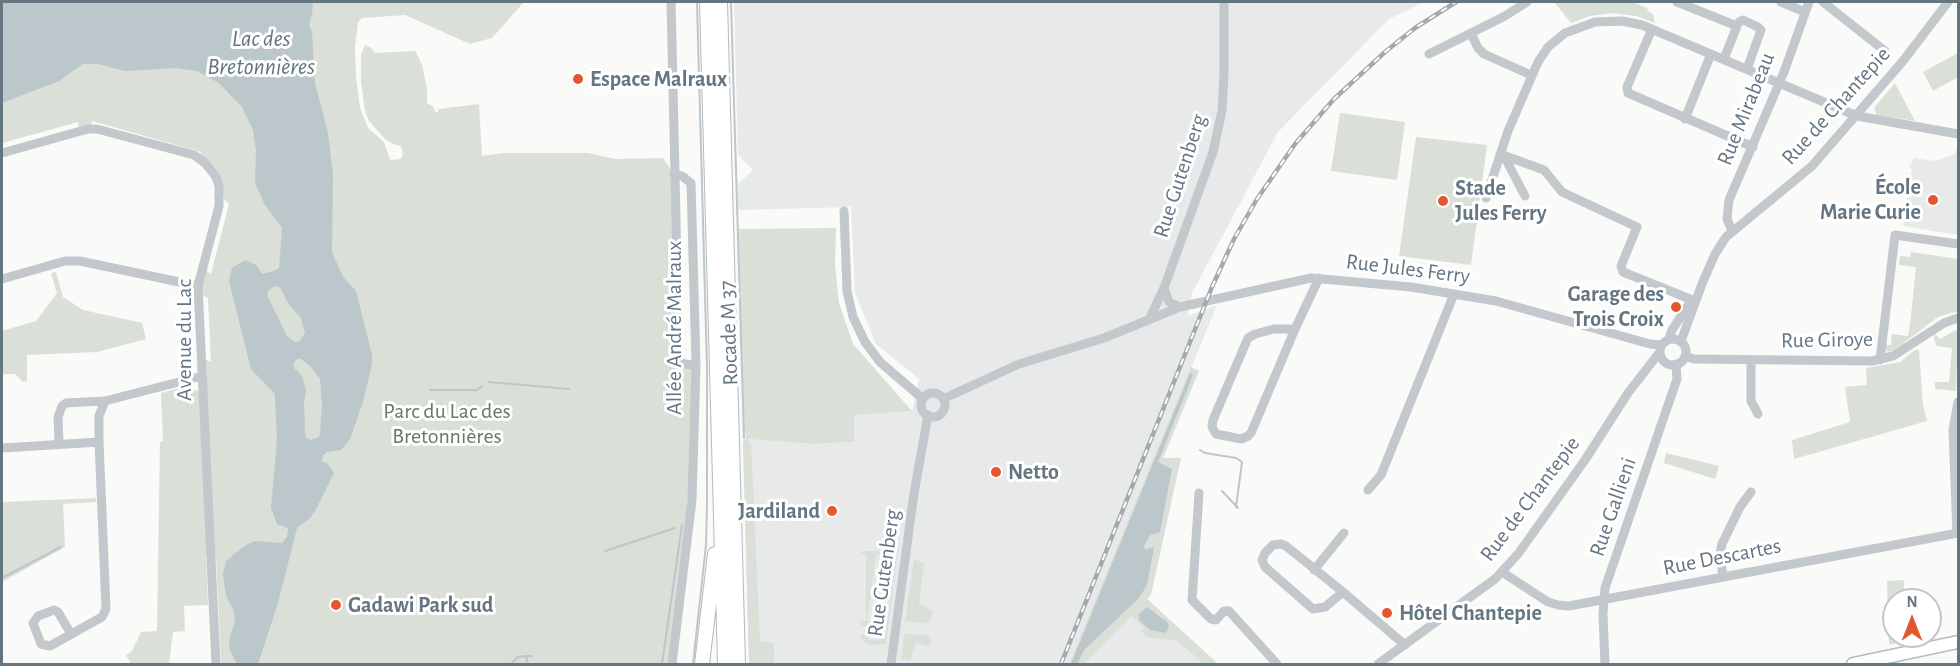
<!DOCTYPE html>
<html>
<head>
<meta charset="utf-8">
<style>
	body { margin:0 }
	#map { position:relative; width:1960px; height:666px; overflow:hidden; background:#fafaf8; font-family:"Alegreya Sans",sans-serif }
	canvas { display:block }
	.frame { position:absolute; inset:0; border:3px solid #657683; pointer-events:none }
	.north { position:absolute; left:1882px; top:588px; width:60px; height:60px; box-sizing:border-box; background:#fff; border:2px solid #c1c8cd; border-radius:50%; rotate:0deg; font-size:16px; font-weight:700; line-height:24px; text-align:center; color:#657683 }
	.north::after { content:''; display:block; margin:auto; width:21px; height:27px; background:#e4572e; clip-path:polygon(50% 0,100% 100%,50% 72%,0 100%) }
</style>
</head>
<body>
<div id="map">
<canvas width="1960" height="666"></canvas>
<div class="frame"></div>
<div class="north">N</div>
</div>
<script>
const context = document.querySelector('canvas').getContext('2d');
context.lineJoin = 'round';
function fillPath(path, color) { context.fillStyle = color; context.fill(path, 'evenodd'); }
const poly = rows => new Path2D(rows.map(r => 'M' + r).join(''));
function trace(path, color, width, dash) { context.strokeStyle = color; context.lineWidth = width; context.lineCap = dash ? 'butt' : 'round'; context.setLineDash(dash || []); context.stroke(path); }
function label(font, color, halo, rows, align = 'center') {
  context.font = font + ' "Alegreya Sans",sans-serif'; context.lineWidth = 6; context.setLineDash([]); context.textBaseline = 'middle'; context.strokeStyle = halo; context.fillStyle = color; for (const [text, x, y, turn = 0] of rows) {
    context.save(); context.translate(x, y); context.rotate((+turn || 0) * Math.PI / 180); context.textAlign = isNaN(turn) ? turn : align; if (halo) context.strokeText(text, 0, 0); context.fillText(text, 0, 0); context.restore();
  }
}
fillPath(poly([
	[734,2,1424,2,1389,19,1278,132,1192,293,1188,316,1217,305,1069,664,749,664,743,442,746,439,812,444,854,442,853,415,912,411,919,379,876,344,855,293,851,207,738,210,738,184,753,170,738,155],
	[1958,143,1958,235,1903,226,1912,169,1909,168,1914,158,1935,161,1955,154],
	[1147,599,1216,662,1213,664,1084,664]
]), '#e8e9e9');
fillPath(poly([
	[2,2,524,2,492,38,470,44,405,15,362,18,358,22,355,48,356,77,360,108,368,128,384,142,390,160,401,159,403,154,401,146,393,144,385,139,369,121,365,111,361,81,361,55,365,45,371,48,375,53,413,51,416,52,422,65,427,89,427,103,433,106,435,112,437,113,439,109,479,104,482,156,505,153,588,153,615,159,663,158,674,174,677,358,696,365,692,500,672,664,221,664,216,557,206,555,208,605,184,606,185,631,173,632,169,664,131,664,126,655,132,651,141,632,157,631,160,442,163,441,161,393,188,386,197,391,207,388,206,360,211,362,208,298,202,295,202,285,206,270,211,274,229,204,224,199,219,174,207,159,200,155,201,152,92,121,91,125,78,127,78,122,2,143],
	[1554,2,1632,2,1648,8,1647,11,1653,14,1655,23,1636,16,1613,13,1590,16,1571,23],
	[1958,53,1958,77,1933,91,1923,72],
	[1895,83,1915,121,1877,115,1874,108],
	[1340,113,1405,122,1397,180,1331,171],
	[1416,137,1487,145,1471,265,1399,256],
	[836,228,835,265,839,303,853,344,912,411,854,415,854,442,812,444,747,439,751,443,760,641,774,643,774,664,749,664,743,442,746,438,743,421,739,229],
	[1911,252,1958,259,1958,311,1938,317,1894,350,1888,352,1884,345,1891,345,1892,334,1908,336,1910,325,1916,267,1899,265,1900,256,1910,257],
	[56,272,63,297,83,310,142,323,146,339,97,352,27,355,27,381,23,382,15,374,2,374,2,331,36,321,57,293,51,273],
	[1956,330,1958,332,1956,391,1935,389,1935,382,1949,382,1952,348,1937,346,1934,339,1935,334,1940,339],
	[1915,350,1919,350,1923,405,1927,421,1794,459,1792,440,1850,422,1845,387,1867,385,1866,368,1900,362],
	[1191,367,1199,371,1163,458,1181,458,1151,595,1147,599,1216,662,1213,664,1198,664,1201,661,1177,641,1147,637,1141,631,1144,627,1131,616,1084,664,1069,664],
	[1666,453,1719,466,1715,479,1664,463],
	[96,498,96,502,63,504,65,547,2,582,2,502],
	[898,548,886,644,869,645,861,638,861,635,869,634,869,640,885,639,896,552,889,550],
	[865,551,878,551,881,554,876,555,867,620,873,621,873,623,867,627,861,625,860,621,866,621,866,554,859,554],
	[914,559,924,563,919,604,933,611,929,624,905,621],
	[1904,580,1904,600,1894,600,1894,636,1908,636,1909,640,1889,645,1887,581],
	[904,634,926,635,931,639,930,647,916,643,910,661,901,659]
]), '#dadfd7');
fillPath(poly([
	[2,2,313,2,312,15,309,24,312,32,315,83,328,133,333,174,332,252,343,277,356,291,372,355,372,364,363,402,350,439,341,450,327,452,323,456,322,461,328,464,334,473,315,511,309,519,297,528,278,603,258,664,237,664,230,651,229,641,235,621,233,609,226,596,223,575,226,561,243,547,254,541,282,543,287,537,288,528,277,524,271,508,277,439,275,394,251,369,229,281,232,268,245,260,256,265,262,274,274,271,279,268,282,228,265,205,255,183,256,151,253,130,242,107,219,83,197,71,176,68,125,71,98,64,83,64,59,81,2,103],
	[275,286,280,287,289,305,301,318,305,333,300,341,295,342,287,336,267,295,268,291],
	[297,359,301,359,311,367,320,379,322,404,320,433,319,437,311,440,306,438,305,433,304,403,306,390,302,376,294,368,293,364],
	[1190,373,1193,375,1158,462,1172,469,1160,532,1150,535,1144,546,1145,550,1154,547,1147,585,1139,598,1084,650,1077,664,1071,664],
	[1147,607,1167,622,1169,626,1166,633,1150,630,1139,620,1139,614]
]), '#bbc7cb');
trace(poly([
	[731,2,744,438],
	[489,382,569,389],
	[430,390,477,390,482,386],
	[1200,450,1205,453,1236,458,1242,462,1236,507],
	[1222,491,1238,508],
	[605,551,675,528],
	[2,578,61,547],
	[511,664,518,657,526,656],
	[528,664,526,656,532,656],
	[662,664,682,525],
	[693,664,706,545,707,503,707,368,697,2]
]), '#bbc7cb', 2);
const major = poly([
	[1853,664,1958,642]
]);
const highway = poly([
	[707,2,725,664],
	[720,2,738,664],
	[702,664,715,554]
]);
trace(major, '#b5babe', 15);
trace(highway, '#b4b9bd', 16);
trace(poly([
	[671,2,677,262,677,359,684,364,696,365],
	[1677,2,1737,26,1724,59],
	[1781,2,1805,12],
	[1823,2,1885,51],
	[1737,26,1739,22,1743,20,1758,27,1761,30,1747,69],
	[1652,29,1627,87,1628,93,1753,147],
	[1471,33,1478,48,1484,54,1531,75],
	[1429,54,1505,16,1527,2],
	[1685,119,1711,54],
	[2,153,88,129,97,129,194,155,205,163,216,177,219,186,219,206,198,286,216,664],
	[1500,154,1544,170,1562,192,1637,227,1621,266,1623,272,1695,301],
	[1504,156,1525,196],
	[1486,198,1508,131,1538,62,1548,47,1565,33,1595,22,1622,21,1642,25,1857,116,1958,134],
	[844,211,847,291,853,317,865,342,880,362,923,399],
	[1732,231,1727,219,1729,200,1784,72,1809,2],
	[2,279,65,261,80,261,198,286],
	[1164,288,1169,302,1180,307],
	[1149,320,1164,288,1213,152,1222,111,1224,74,1224,2],
	[1295,329,1274,329,1255,334,1248,338,1213,420,1212,427,1216,434,1241,439,1248,436,1251,433,1295,329,1319,278],
	'1660 352a13 13 0 1 1 26 0a13 13 0 1 1-26 0Z',
	[1669,339,1672,330,1691,301],
	[1681,341,1702,284,1715,254,1726,237,1812,166,1903,61,1948,2],
	[1685,356,1694,359,1872,361,1893,356,1944,323,1958,318],
	[1751,360,1751,401,1758,414],
	[1880,360,1895,235,1958,244],
	'921 405a12 12 0 1 1 24 0a12 12 0 1 1-24 0Z',
	[943,399,1019,364,1104,338,1180,307,1311,278,1411,287,1496,301,1650,344,1661,345],
	[59,445,58,417,62,406,66,403,105,401],
	[2,448,99,442,99,416,105,401,202,376],
	[1368,490,1381,475,1454,294],
	[1199,493,1192,600,1211,619,1216,620,1224,611,1229,611,1277,664],
	[1957,533,1953,430,1958,402],
	[1314,570,1344,533],
	[1502,572,1548,602,1558,605,1569,606,1958,533],
	[1723,577,1720,554,1722,544,1740,507,1751,492],
	[1343,592,1325,607,1313,609,1265,567,1262,560,1265,553,1273,545,1281,544,1286,546,1343,592,1405,645],
	[71,634,58,612,54,610,38,616,33,623,41,644,50,646,93,622,102,617,106,609,99,442],
	[672,664,692,500,696,365,691,183,682,176,674,174],
	[891,664,914,493,928,415],
	[1378,664,1495,579,1518,554,1585,460,1628,393,1659,353],
	[1605,664,1603,614,1605,588,1677,379,1676,364]
]), '#c3c8cc', 9);
trace(major, '#fff', 12);
trace(highway, '#fff', 14);
const rail = poly([
	[1061,664,1212,287,1234,239,1257,199,1295,144,1334,99,1385,52,1415,28,1456,2]
]);
trace(rail, '#a2aab0', 4.5);
trace(rail, '#fff', 2, [7]);
for (const [x, y, r, color] of [
	[578,79,6,"#e4572e"],
	[1933,200,6,"#e4572e"],
	[1443,201,6,"#e4572e"],
	[1676,307,6,"#e4572e"],
	[996,472,6,"#e4572e"],
	[832,511,6,"#e4572e"],
	[336,605,6,"#e4572e"],
	[1387,613,6,"#e4572e"]
]) { const dot = new Path2D(); dot.arc(x, y, r, 0, 2 * Math.PI); context.fillStyle = color; context.fill(dot); trace(dot, '#fff', 2); }
label('bold 22px', '#657683', '#fff', [
	["Espace Malraux",590,79],
	["École",1921,187,"right"],
	["Marie Curie",1921,212,"right"],
	["Stade",1455,188],
	["Jules Ferry",1455,213],
	["Garage des",1664,294,"right"],
	["Trois Croix",1664,319,"right"],
	["Netto",1008,472],
	["Jardiland",820,511,"right"],
	["Gadawi Park sud",348,605],
	["Hôtel Chantepie",1399,613]
], 'left');
label('22px', '#657683', '#fff', [
	["Rue de Chantepie",1836,106,-48],
	["Rue Mirabeau",1746,109,-68],
	["Rue Gutenberg",1180,176,-72],
	["Rue Jules Ferry",1408,269,7],
	["Allée André Malraux",674,328,-90],
	["Rocade M 37",729,333,-92],
	["Avenue du Lac",184,340,-90],
	["Rue Giroye",1827,340,-1],
	["Rue de Chantepie",1530,499,-53],
	["Rue Gallieni",1613,507,-71],
	["Rue Descartes",1722,557,-11],
	["Rue Gutenberg",884,573,-82]
]);
label('22px', '#687a64', '#fff', [
	["Parc du Lac des",447,411],
	["Bretonnières",447,436]
]);
label('italic 24px', '#60757c', '#fff', [
	["Lac des",261,39],
	["Bretonnières",261,67]
]);
</script>
</body>
</html>
